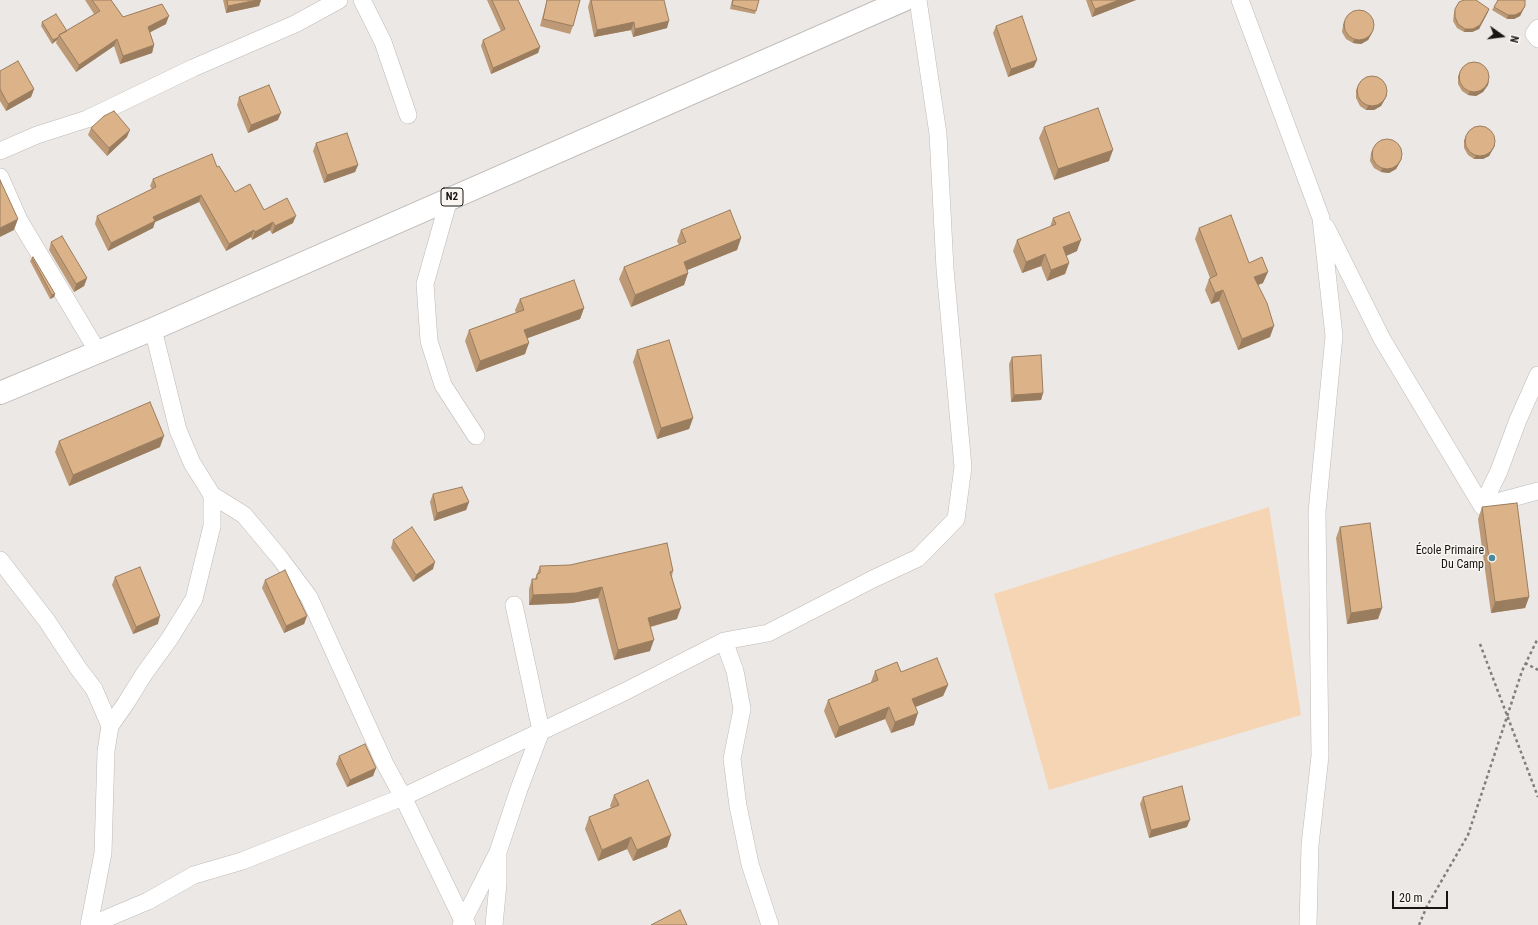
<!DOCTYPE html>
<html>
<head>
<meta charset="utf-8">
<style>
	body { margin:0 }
	#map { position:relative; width:1538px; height:925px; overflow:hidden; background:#ece8e5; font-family:"Roboto Condensed",sans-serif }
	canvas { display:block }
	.north { position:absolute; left:1482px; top:16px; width:40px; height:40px; -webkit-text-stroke:3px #f9f6f2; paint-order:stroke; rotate:104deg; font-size:11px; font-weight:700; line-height:16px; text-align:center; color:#171615 }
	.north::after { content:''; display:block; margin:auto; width:14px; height:18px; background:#171615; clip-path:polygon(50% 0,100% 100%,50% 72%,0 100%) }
	.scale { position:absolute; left:1392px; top:891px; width:56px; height:18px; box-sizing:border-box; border:2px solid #171615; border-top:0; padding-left:5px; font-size:12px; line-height:14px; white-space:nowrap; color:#171615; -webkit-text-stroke:3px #f9f6f2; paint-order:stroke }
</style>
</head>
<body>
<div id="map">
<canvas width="1538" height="925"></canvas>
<div class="north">N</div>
<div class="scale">20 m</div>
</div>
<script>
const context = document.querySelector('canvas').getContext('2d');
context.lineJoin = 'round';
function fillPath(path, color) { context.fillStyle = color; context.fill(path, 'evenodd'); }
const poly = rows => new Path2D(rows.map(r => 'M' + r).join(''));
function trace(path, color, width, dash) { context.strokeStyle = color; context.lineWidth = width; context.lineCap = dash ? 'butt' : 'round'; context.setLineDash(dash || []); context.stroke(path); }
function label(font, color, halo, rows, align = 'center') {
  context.font = font + ' "Roboto Condensed",sans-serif'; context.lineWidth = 3; context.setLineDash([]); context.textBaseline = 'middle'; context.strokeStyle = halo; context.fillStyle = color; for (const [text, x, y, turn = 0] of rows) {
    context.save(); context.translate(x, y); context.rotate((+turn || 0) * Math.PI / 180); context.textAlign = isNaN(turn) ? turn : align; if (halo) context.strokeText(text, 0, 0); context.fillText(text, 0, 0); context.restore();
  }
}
fillPath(poly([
	[1269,507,1301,715,1049,790,994,594]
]), '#f5d5b4');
const street = poly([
	[362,0,383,42,408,115],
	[1240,0,1321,218,1334,336,1317,512,1320,756,1310,845,1308,925],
	[1538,28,1534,34,1538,39],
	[0,151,37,135,87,119,193,68,295,24,339,0],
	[0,177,19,220,98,352],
	[449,199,425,284,429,341,443,385,476,436],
	[1326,227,1382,339,1482,506,1538,491],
	[153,329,178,430,192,463,212,495,244,515,279,557,309,597,385,764,403,797,463,921,467,925],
	[1482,506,1499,471,1518,420,1538,375],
	[0,560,47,621,78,668,94,689,110,726],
	[724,641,735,671,742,709,732,759,738,806,750,864,770,925],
	[89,925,103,853,106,751,110,726,126,703,144,674,170,638,194,599,212,526,212,495],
	[91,925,148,901,194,875,242,861,403,797,624,692,724,641,768,633,873,579,918,558,956,519,963,467,945,269,938,134,918,0],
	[461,925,496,856],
	[494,925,498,884,498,852,519,789,541,731,514,605]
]);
const highway = poly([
	[0,393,153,329,904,0]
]);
trace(street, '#bebab7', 18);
trace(highway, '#bebab7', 24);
trace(poly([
	[1480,644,1538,797],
	[1525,663,1538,670],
	[1419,925,1427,906,1468,835,1522,671,1538,638]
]), '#817e7c', 2.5, [3, 3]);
trace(street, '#fff', 17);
trace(highway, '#fff', 22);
fillPath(poly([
	[85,0,111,0,123,17,166,24,150,32,154,45,152,53,120,64,114,46,76,72,56,43,57,40,52,44,41,26,42,22,67,31,94,14],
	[223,0,261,0,259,6,226,13],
	[487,0,518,0,540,47,538,53,491,74,481,46,483,40,501,31],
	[547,0,580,0,573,26,570,34,540,26],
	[590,0,664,0,667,28,633,37,631,30,594,37,588,7],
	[732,0,759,0,755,14,730,9],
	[1086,0,1136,0,1092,17],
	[1525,6,1520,16,1514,19,1507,19,1492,10,1494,7],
	[1455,9,1488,12,1479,29,1472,32,1464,32,1457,28,1453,21,1454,13],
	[1344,21,1372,33,1368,40,1361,44,1353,43,1346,39,1342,32,1343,25],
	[996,26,1034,67,1008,77,993,33],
	[0,71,34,89,31,97,6,111,0,101],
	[1460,72,1488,85,1483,92,1476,96,1468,95,1462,91,1458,84,1458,76],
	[1357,87,1387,95,1385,99,1381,106,1374,110,1366,110,1360,106,1356,98,1356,91],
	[239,97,278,120,248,133,237,105],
	[1044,127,1109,161,1054,180,1039,138],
	[91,128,127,137,107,156,88,135],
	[1466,136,1495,145,1493,149,1489,156,1483,159,1474,159,1468,155,1464,148,1464,140],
	[316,143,358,165,355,172,324,183,313,151],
	[1372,150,1400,162,1396,169,1389,173,1381,172,1374,168,1370,161,1371,153],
	[217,167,235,192,264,210,293,223,272,234,270,230,252,240,251,237,226,251,199,202,155,222,153,228,108,251,95,224,97,216,152,189,150,186,153,179],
	[1053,218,1077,251,1066,256,1069,263,1065,274,1047,281,1041,266,1022,273,1013,251,1017,240,1050,227],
	[1199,228,1249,263,1263,283,1258,285,1270,337,1238,350,1219,301,1211,304,1205,290,1209,279,1210,278,1195,239],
	[681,230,741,238,737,250,687,270,688,273,684,285,631,307,619,279,624,267,679,245,677,241],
	[51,242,87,278,84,286,74,292,49,250],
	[32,258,55,294,54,297,50,299,30,261],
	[520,299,584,308,580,319,527,338,525,354,476,372,465,341,469,330,516,313,515,310],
	[637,350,693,418,689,429,657,439,633,362],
	[1012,357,1043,393,1041,400,1011,402,1009,364],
	[59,441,160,447,69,486,55,452],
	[433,494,469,502,466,510,434,521,430,502],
	[1482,507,1529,597,1525,608,1491,613,1478,519],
	[1340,527,1382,608,1378,619,1347,624,1336,538],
	[393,540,433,569,413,582,391,548],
	[540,566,673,571,672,576,677,619,651,627,650,651,614,660,598,598,572,603,529,605,529,589,532,579,535,579],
	[115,577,158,624,133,634,112,585],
	[265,580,307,616,304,624,284,633,262,588],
	[875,671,901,672,948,685,943,696,915,707,914,725,891,733,885,719,835,738,824,711,828,700,871,683,871,682],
	[339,756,376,768,373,776,347,787,336,764],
	[614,795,671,835,667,847,633,861,627,849,598,861,585,829,589,817,611,808,610,806],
	[1143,797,1187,827,1149,838,1140,804]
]), '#bd9a75');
fillPath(poly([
	[257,0,261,0,259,6,226,13,228,6],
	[1119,0,1136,0,1092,17,1095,9],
	[1525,6,1520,16,1514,19,1507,19,1508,15],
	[1489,9,1488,12,1479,29,1472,32,1464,32,1465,29],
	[169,16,166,24,145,35,148,27],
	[669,21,667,28,633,37,635,29],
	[634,22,631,30,594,37,597,30],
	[1373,29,1372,33,1368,40,1361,44,1353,43,1354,40],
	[59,37,57,40,52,44,53,40],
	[117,39,114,46,76,72,79,65],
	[154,45,152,53,120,64,123,56],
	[540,47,538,53,491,74,493,68],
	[1037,60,1034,67,1008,77,1011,69],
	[1489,81,1488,85,1483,92,1476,96,1468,95,1470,91],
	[34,89,31,97,6,111,8,104],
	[1387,95,1385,99,1381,106,1374,110,1366,110,1368,106],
	[281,113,278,120,248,133,251,125],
	[130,130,127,137,107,156,109,148],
	[1495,145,1493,149,1489,156,1483,159,1474,159,1476,155],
	[1113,150,1109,161,1054,180,1058,169],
	[1402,158,1400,162,1396,169,1389,173,1381,172,1382,169],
	[358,165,355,172,324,183,327,175],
	[201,195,199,202,155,222,153,228,108,251,111,243,153,217],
	[296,216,293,223,272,234,275,226],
	[18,219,14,230,0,237,0,228],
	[273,222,270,230,252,240,255,232],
	[254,230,251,237,226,251,229,244],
	[741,238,737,250,680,273,684,262],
	[1081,240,1077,251,1059,259,1063,247],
	[1045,254,1041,266,1022,273,1026,262],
	[1069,263,1065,274,1047,281,1051,270],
	[1268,272,1263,283,1250,288,1254,277],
	[688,273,684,285,631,307,635,295],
	[87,278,84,286,74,292,76,284],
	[1223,290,1219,301,1211,304,1215,293],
	[55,294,54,297,50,299,52,295],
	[584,308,580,319,520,341,524,330],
	[1274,326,1270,337,1238,350,1242,339],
	[529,343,525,354,476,372,480,361],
	[1043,393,1041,400,1011,402,1014,395],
	[693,418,689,429,657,439,661,428],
	[164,436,160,447,69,486,73,475],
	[469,502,466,510,434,521,437,513],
	[435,562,433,569,413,582,416,575],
	[602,587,598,598,572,603,529,605,533,595],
	[1529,597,1525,608,1491,613,1495,602],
	[681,608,677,619,645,628,648,618],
	[1382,608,1378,619,1347,624,1351,613],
	[160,616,158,624,133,634,136,627],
	[307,616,304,624,284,633,286,626],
	[654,640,650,651,614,660,618,650],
	[948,685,943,696,908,710,912,699],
	[889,707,885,719,835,738,839,727],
	[918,713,914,725,891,733,895,722],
	[376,768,373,776,347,787,350,780],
	[1190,820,1187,827,1149,838,1151,830],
	[671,835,667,847,633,861,637,850],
	[631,837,627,849,598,861,602,850]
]), '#9a7d5f');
const building = poly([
	[92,0,111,0,123,17,162,4,169,16,148,27,154,45,123,56,117,39,79,65,59,35,100,11,92,0],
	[227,0,257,0,228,6,227,0],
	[492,0,518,0,540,47,493,68,483,40,505,29,492,0],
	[547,0,580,0,573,26,543,19,547,0],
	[591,0,664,0,669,21,635,29,634,22,597,30,591,0],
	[733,0,759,0,756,11,732,5,733,0],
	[1091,0,1119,0,1095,9,1091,0],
	[1464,0,1476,0,1489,9,1480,25,1473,29,1465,29,1458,24,1455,17,1455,9,1459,2,1464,0],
	[1498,0,1525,0,1525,6,1521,12,1515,15,1508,15,1494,7,1498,0],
	'1344 25a15 15 0 1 1 30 0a15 15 0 1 1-30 0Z',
	[56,14,67,31,59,35,59,37,53,40,42,22,56,14],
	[1022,16,1037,60,1011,69,996,26,1022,16],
	[18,61,34,89,8,104,0,89,0,71,18,61],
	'1459 77a15 15 0 1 1 30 0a15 15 0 1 1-30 0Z',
	'1357 91a15 15 0 1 1 30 0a15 15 0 1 1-30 0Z',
	[269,85,281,113,251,125,239,97,269,85],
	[1098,108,1113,150,1058,169,1044,127,1098,108],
	[114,111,130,130,109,148,91,128,104,116,114,111],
	'1465 141a15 15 0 1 1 30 0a15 15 0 1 1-30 0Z',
	[347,133,358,165,327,175,316,143,347,133],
	'1372 154a15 15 0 1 1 30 0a15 15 0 1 1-30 0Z',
	[212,154,217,167,219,166,235,192,250,184,264,210,287,198,296,216,275,226,273,222,255,232,254,230,229,244,201,195,153,217,155,221,111,243,97,216,156,187,153,179,212,154],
	[0,180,18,219,0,228,0,180],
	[730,210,741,238,684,262,688,273,635,295,624,267,686,242,681,230,730,210],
	[1069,212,1081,240,1063,247,1069,263,1051,270,1045,254,1026,262,1017,240,1056,224,1053,218,1069,212],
	[1231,215,1249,263,1262,257,1268,272,1254,277,1267,303,1274,326,1242,339,1223,290,1215,293,1209,279,1217,275,1199,228,1231,215],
	[62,236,87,278,76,284,51,242,62,236],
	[33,257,55,294,52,295,32,258,33,257],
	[574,280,584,308,524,330,529,343,480,361,469,330,524,310,520,299,574,280],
	[669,340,693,418,661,428,637,350,669,340],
	[1041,355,1043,393,1014,395,1012,357,1041,355],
	[150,402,164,436,73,475,59,441,150,402],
	[462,487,469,502,437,513,433,494,462,487],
	[1517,503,1529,597,1495,602,1482,507,1517,503],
	[1370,523,1382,608,1351,613,1340,527,1370,523],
	[412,527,435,562,416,575,393,540,412,527],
	[667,543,673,571,670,572,681,608,648,618,654,640,618,650,602,587,576,593,533,595,532,579,537,579,537,574,540,573,540,566,570,565,667,543],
	[140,567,160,616,136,627,115,577,140,567],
	[285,570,307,616,286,626,265,580,285,570],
	[937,658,948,685,912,699,918,713,895,722,889,707,839,727,828,700,878,680,875,671,897,662,901,672,937,658],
	[365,744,376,768,350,780,339,756,365,744],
	[648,780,671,835,637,850,631,837,602,850,589,817,619,805,614,795,648,780],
	[1182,786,1190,820,1151,830,1143,797,1182,786],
	[680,910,687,925,651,925,680,910]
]);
fillPath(building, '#dcb388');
trace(building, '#9a7d5f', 1);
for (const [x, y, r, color] of [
	[1492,558,4,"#48899b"]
]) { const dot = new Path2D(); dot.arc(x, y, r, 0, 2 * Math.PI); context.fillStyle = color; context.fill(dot); trace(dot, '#f9f6f2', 1.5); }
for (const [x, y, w] of [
	[452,197,22]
]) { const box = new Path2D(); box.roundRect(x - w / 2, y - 9, w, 18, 3); context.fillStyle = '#f9f6f2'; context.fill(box); trace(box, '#171615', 1); }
label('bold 11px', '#171615', null, [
	["N2",452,197]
]);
label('12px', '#171615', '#f9f6f2', [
	["École Primaire",1484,551],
	["Du Camp",1484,565]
], 'right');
</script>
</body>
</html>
